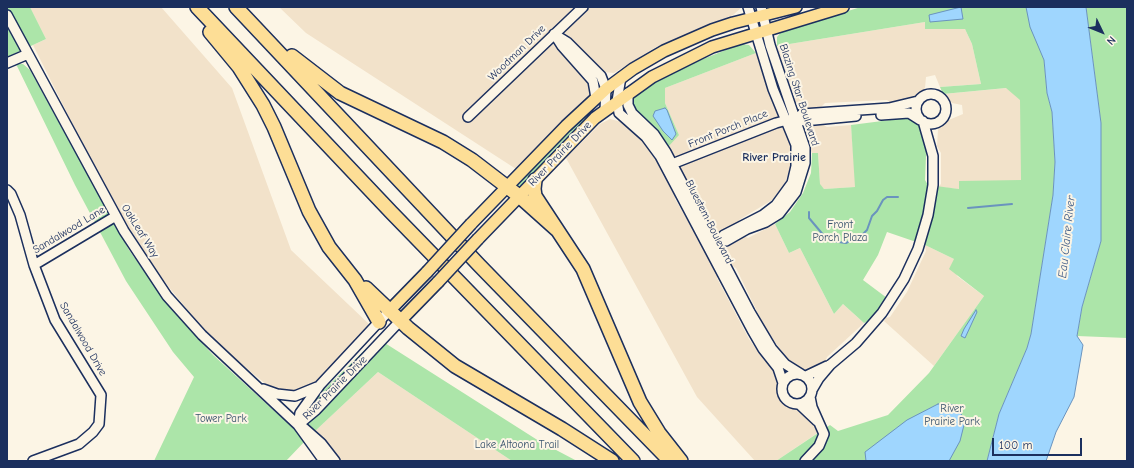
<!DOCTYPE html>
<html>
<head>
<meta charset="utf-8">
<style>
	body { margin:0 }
	#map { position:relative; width:1134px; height:468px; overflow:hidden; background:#fcf5e5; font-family:"Comic Neue",sans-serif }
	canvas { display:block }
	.frame { position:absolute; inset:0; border:8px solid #1b2f5e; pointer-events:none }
	.north { position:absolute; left:1082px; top:12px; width:40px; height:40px; -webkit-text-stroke:3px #fcf5e5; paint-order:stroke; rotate:133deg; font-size:11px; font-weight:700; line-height:16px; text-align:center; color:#1b2f5e }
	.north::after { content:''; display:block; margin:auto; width:14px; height:18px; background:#1b2f5e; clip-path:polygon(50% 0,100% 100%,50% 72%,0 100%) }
	.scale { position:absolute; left:992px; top:438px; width:90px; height:18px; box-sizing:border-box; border:2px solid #1b2f5e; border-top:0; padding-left:5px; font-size:12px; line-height:14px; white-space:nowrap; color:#1b2f5e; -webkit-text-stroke:3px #fcf5e5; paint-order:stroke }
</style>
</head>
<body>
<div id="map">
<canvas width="1134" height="468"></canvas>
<div class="frame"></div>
<div class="north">N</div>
<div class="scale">100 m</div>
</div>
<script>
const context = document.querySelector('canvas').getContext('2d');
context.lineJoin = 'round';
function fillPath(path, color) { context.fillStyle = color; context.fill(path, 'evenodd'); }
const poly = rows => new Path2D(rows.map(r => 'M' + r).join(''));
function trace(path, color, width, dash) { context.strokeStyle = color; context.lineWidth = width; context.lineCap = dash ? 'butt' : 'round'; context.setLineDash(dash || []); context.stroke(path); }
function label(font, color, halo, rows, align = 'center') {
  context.font = font + ' "Comic Neue",sans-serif'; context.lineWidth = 4; context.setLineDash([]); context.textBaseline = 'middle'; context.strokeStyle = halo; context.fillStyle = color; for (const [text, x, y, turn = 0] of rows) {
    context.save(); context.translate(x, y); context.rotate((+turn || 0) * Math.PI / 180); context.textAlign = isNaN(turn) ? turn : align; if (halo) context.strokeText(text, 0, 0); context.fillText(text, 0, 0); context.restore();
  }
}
fillPath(poly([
	[30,7,161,7,232,88,291,250,369,324,319,383,299,392,272,389,235,359,199,324,159,275,122,216,80,139,33,45,46,39],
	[279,7,742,7,733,15,656,47,614,73,602,72,557,27,546,37,586,75,592,91,589,97,516,169,306,33],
	[925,22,925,29,965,29,972,44,981,84,940,87,935,75,926,77,925,88,920,95,893,105,887,100,825,103,819,109,802,110,796,102,777,46],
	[756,53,776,108,792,146,790,151,790,169,784,185,772,200,739,220,739,223,720,233,714,231,706,222,708,214,695,190,688,186,657,133,679,135,665,103,665,88],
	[1007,88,1021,100,1021,181,960,181,959,189,938,187,941,184,941,153,937,146,938,130,944,122,963,114,962,105,952,103,943,94],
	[610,119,622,122,633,129,654,151,677,191,675,199,690,224,695,226,718,270,717,278,749,339,764,360,771,363,779,381,779,397,785,403,802,411,817,424,819,432,776,461,755,461,697,397,566,158,600,124],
	[820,123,827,127,851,125,856,187,824,189,820,185,818,153,812,153,804,135,809,127],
	[775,224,789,253,800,248,834,314,843,304,864,323,827,357,825,363,809,371,799,370,781,356,782,352,765,328,736,268,728,264,724,256,725,249,732,243,744,236,748,238],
	[925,245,954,259,957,276,984,296,934,366,884,321,886,318,890,317,907,292,926,251],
	[378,372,512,461,337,461,314,432]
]), '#f2e2ca');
fillPath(poly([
	[7,7,30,7,46,39,7,57],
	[861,7,1027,7,1044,60,1047,93,1052,112,1055,162,1053,195,1031,334,1027,348,999,414,987,461,776,461,830,425,838,431,888,415,929,373,984,296,949,269,954,259,925,245,887,232,878,255,863,280,887,298,869,321,864,323,843,304,834,314,800,248,789,253,775,224,790,212,803,193,811,173,812,153,818,153,820,184,824,189,855,187,851,125,890,120,896,116,911,117,920,125,928,149,926,156,925,180,928,185,959,189,959,181,1021,180,1020,100,1006,88,943,94,940,87,981,84,972,44,965,29,925,29,925,22,777,46,777,37,782,31],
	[1086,7,1127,7,1127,338,1077,336,1082,307,1101,241,1101,123],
	[741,44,749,45,756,53,665,88,665,103,679,135,668,147,633,108,634,97,668,73],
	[16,64,23,64,30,70,129,250,171,309,213,355,306,440,286,461,154,461,194,377,173,352,126,281,75,185],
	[590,107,593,111,551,153,527,182,517,187,514,185],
	[377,338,539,441,577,461,512,461,378,372,313,433,296,417]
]), '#ace5a9');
const water = poly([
	[961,7,963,19,930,22,929,15,961,7],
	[1026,7,1086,7,1101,123,1101,241,1082,307,1077,336,1083,345,1074,397,1056,432,1046,461,987,461,999,414,1027,348,1031,334,1053,195,1055,162,1052,112,1047,93,1044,60,1030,27,1026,7],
	[665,108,667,110,676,134,672,140,663,131,653,116,655,111,665,108],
	[976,310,977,312,965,338,961,336,964,329,976,310],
	[938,404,956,405,965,421,960,441,949,461,866,461,865,452,907,420,938,404]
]);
fillPath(water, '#9fd6fe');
trace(water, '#6a93be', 1);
trace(poly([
	[968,208,1012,204],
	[809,212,809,218,825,237,831,241,846,243,863,234,867,230,872,216,877,211,883,200,887,197,898,197]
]), '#6a93be', 2);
const minor = poly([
	[7,15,124,231,167,296,202,335,298,425,324,461],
	[554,34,567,42,601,76,606,89,605,110],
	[555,35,562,46,593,81,596,98],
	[7,63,28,54],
	[621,77,617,101,619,113,646,137,660,156,752,330,763,349,778,368,783,383],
	[628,93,628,105,632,113,654,134,666,152,750,312,772,349,785,364,801,374],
	'916 109a15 15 0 1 1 30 0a15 15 0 1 1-30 0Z',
	[881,115,909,113,920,120],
	[468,117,583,7],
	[799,117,804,121,856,116],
	[667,166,776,123,799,117,802,114,889,108,918,101],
	[7,190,11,194,20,215,34,265,55,320,101,395,99,424,93,432,79,444,33,461],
	[719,240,726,241,747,229,766,222,779,214,796,192,805,163,805,148,770,45,761,7],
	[709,245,719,240,724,235,763,215,776,205,792,183,796,166,796,145,773,89,748,7],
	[34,265,116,216],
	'782 389a15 15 0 1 1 30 0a15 15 0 1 1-30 0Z',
	[806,376,827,366],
	[263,389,277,394,295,396,317,387],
	[812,390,819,378,830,365,856,343,882,313,904,279,918,249,928,215,933,185,933,156,923,121],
	[799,404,817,421],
	[298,425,300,413,320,385,389,311],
	[298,425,316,410,400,321],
	[304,428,321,443,335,461],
	[805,461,819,446,824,434,812,407,810,397]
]);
const major = poly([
	[471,224,566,126,606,89,633,69,664,51,712,30,733,23,796,7],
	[478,239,595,118,652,77,712,47,843,7],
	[389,311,427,272],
	[400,321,438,282]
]);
const highway = poly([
	[197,7,391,212,633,461],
	[236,7,479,265,670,461],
	[210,32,239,67,263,105,274,127,309,211,329,247,355,280,379,322],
	[292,56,340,93,443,142,472,160,519,196,557,230],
	[535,180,534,189,535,196,583,269,640,402,659,433,681,461],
	[366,288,408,328,455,366,562,429,612,461]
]);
trace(minor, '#1b2f5e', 12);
trace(major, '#1b2f5e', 14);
trace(highway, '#1b2f5e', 16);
trace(minor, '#fcf5e5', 9);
trace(major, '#fdde96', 11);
trace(highway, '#fdde96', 13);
const majorBridge = poly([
	[427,272,471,224],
	[438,282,478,239]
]);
trace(majorBridge, '#1b2f5e', 14, []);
trace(majorBridge, '#fdde96', 11);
label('11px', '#1b2f5e', '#fcf5e5', [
	["Woodman Drive",517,53,-44],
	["Blazing Star Boulevard",799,95,72],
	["Front Porch Place",728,129,-22],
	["River Prairie Drive",560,154,-46],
	["Bluestem Boulevard",709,222,63],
	["Sandalwood Lane",69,230,-31],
	["OakLeaf Way",140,231,58],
	["Sandalwood Drive",83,339,60],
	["River Prairie Drive",335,388,-45]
]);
label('11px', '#38536d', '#fcf5e5', [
	["Front",840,225],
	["Porch Plaza",840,238],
	["River",952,409],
	["Prairie Park",952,422],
	["Tower Park",221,419],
	["Lake Altoona Trail",517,445]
]);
label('bold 12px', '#1b2f5e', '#fcf5e5', [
	["River Prairie",774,158]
]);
label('italic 12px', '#3c5986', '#fcf5e5', [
	["Eau Claire River",1067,237,-84]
]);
</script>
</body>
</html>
